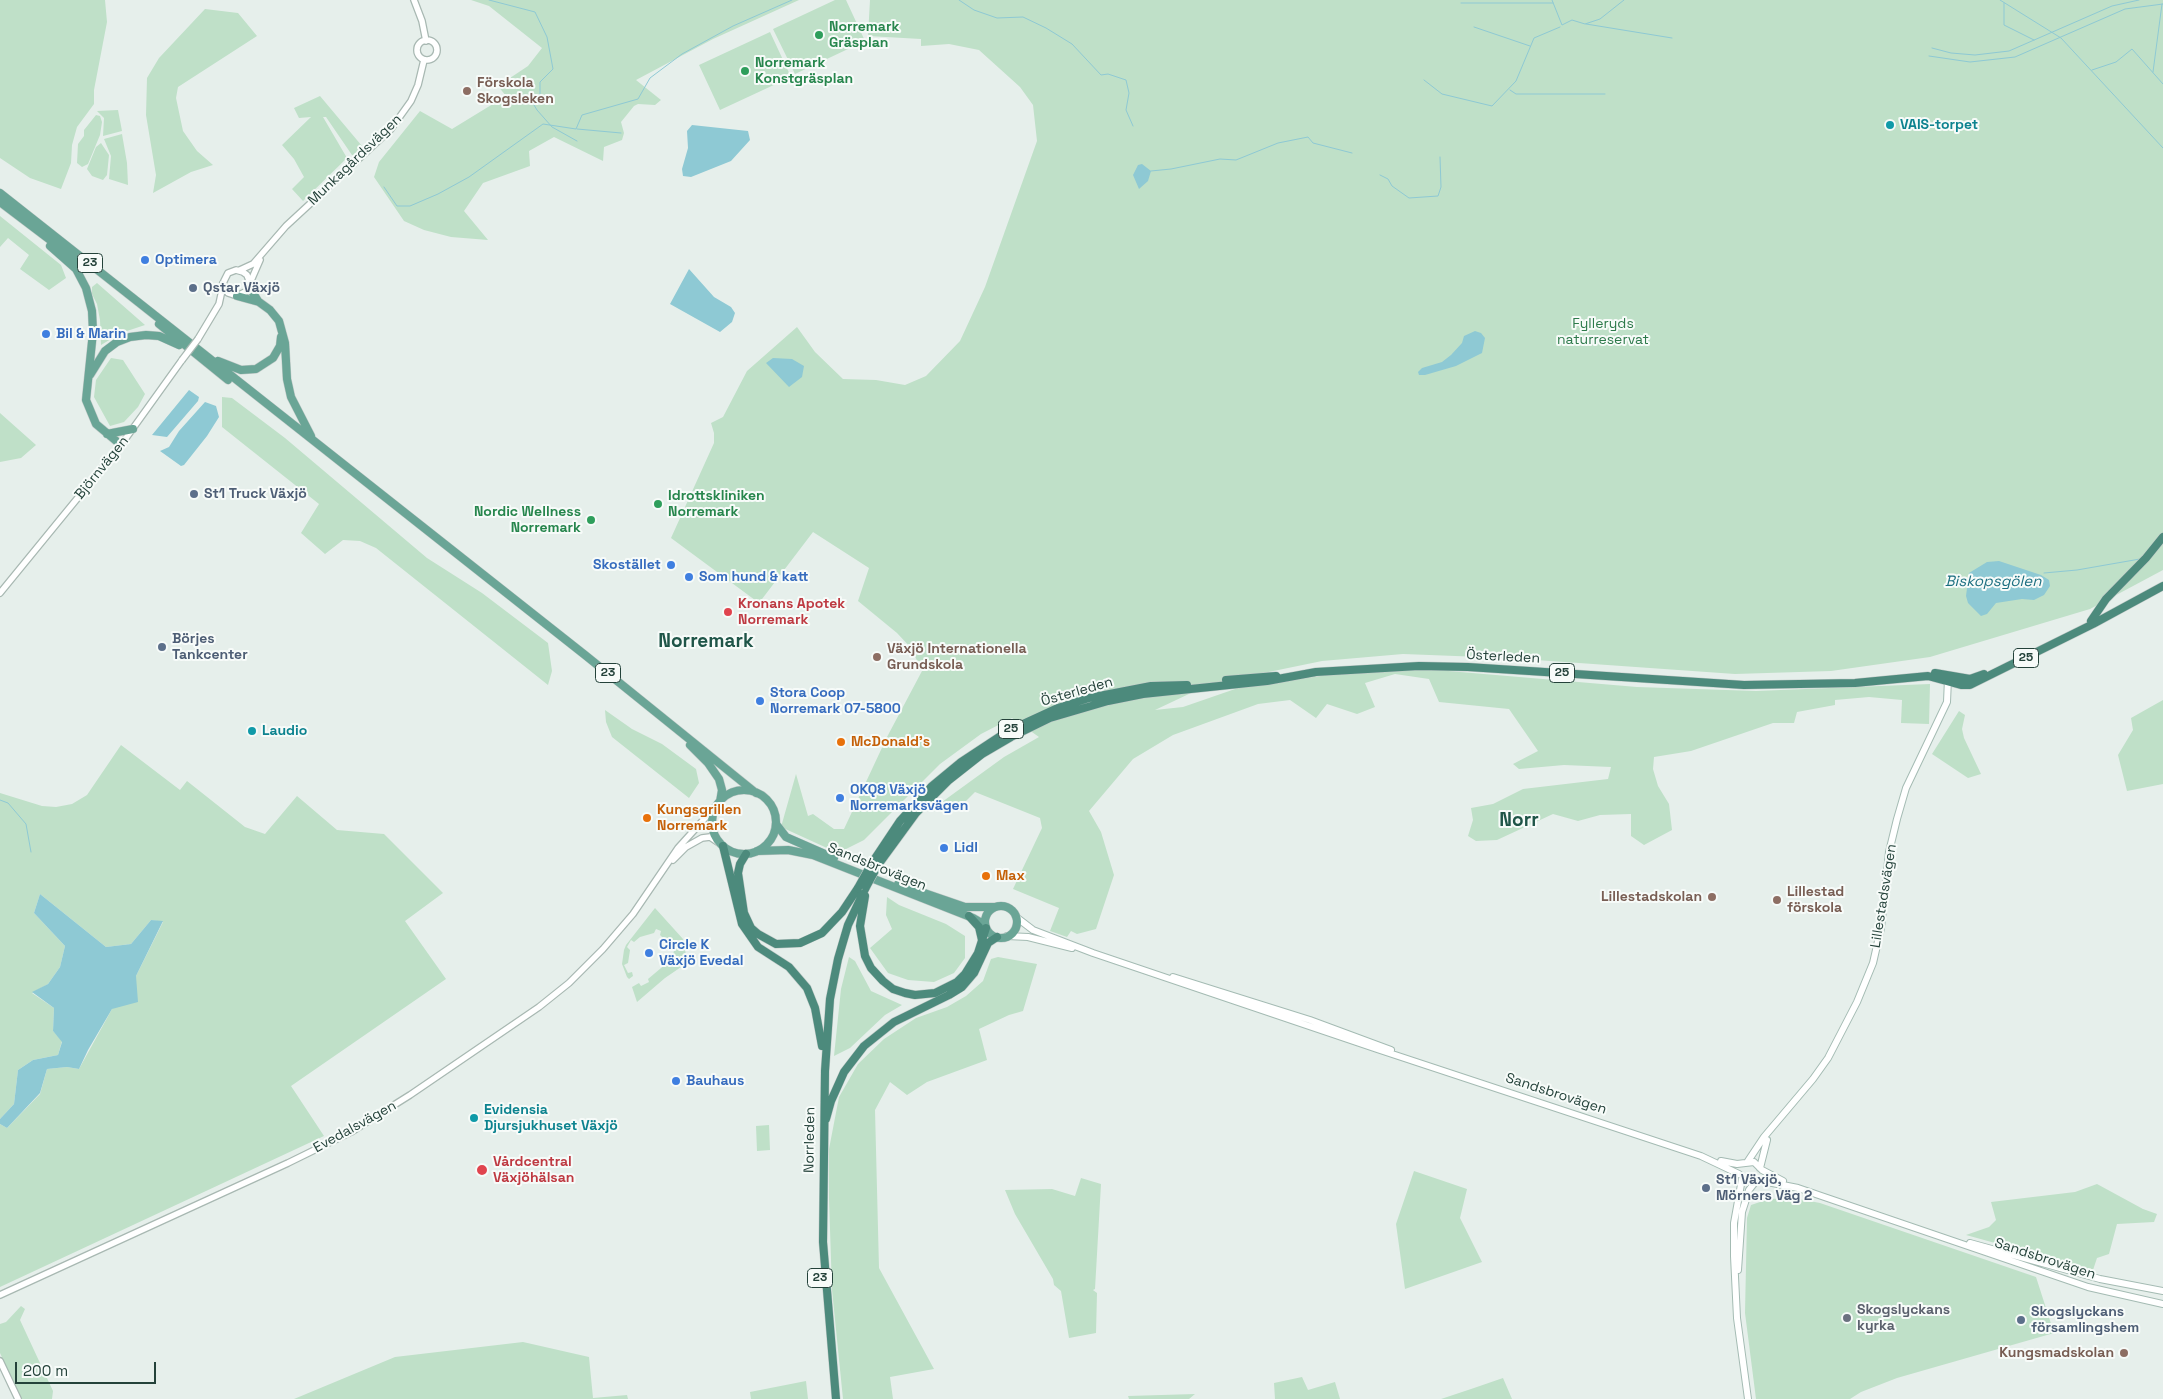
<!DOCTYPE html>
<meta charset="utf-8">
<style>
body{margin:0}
#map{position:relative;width:2163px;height:1399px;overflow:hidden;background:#e6efeb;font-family:"Space Grotesk",sans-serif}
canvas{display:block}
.scale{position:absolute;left:15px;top:1362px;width:141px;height:22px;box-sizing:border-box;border:2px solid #24423a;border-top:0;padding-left:6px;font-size:15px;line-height:18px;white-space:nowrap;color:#24423a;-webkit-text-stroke:4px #f7fbf9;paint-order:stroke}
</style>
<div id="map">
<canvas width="2163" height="1399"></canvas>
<div class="scale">200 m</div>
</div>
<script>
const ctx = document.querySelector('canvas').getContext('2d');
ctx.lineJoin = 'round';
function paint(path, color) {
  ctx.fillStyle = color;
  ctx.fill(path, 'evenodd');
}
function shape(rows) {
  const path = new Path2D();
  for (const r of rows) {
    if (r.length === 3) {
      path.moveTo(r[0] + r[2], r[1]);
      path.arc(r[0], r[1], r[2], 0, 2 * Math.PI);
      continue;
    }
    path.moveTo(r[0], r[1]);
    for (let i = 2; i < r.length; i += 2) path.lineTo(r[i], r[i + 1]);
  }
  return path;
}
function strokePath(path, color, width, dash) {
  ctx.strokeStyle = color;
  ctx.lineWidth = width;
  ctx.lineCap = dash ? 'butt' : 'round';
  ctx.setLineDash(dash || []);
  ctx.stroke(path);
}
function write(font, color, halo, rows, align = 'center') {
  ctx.font = font + ' "Space Grotesk",sans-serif';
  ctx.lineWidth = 4;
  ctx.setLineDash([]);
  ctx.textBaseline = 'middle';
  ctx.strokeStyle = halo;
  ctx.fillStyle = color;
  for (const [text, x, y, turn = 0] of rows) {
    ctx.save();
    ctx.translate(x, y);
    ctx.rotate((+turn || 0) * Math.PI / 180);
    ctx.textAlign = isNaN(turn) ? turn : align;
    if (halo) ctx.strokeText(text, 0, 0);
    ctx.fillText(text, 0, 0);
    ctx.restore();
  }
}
paint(shape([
 [0,0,105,0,107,22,94,90,94,104,77,127,72,145,71,163,61,189,30,178,0,158],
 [471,0,799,0,713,39,636,80,661,100,655,105,638,104,634,106,621,122,624,133,622,140,604,147,603,161,554,137,529,151,530,166,483,183,464,211,488,240,451,237,424,230,404,221,374,177,379,162,420,111,452,129,506,96,498,86,528,66,542,48,489,6],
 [835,0,846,0,865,41,795,74,773,29],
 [870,0,2163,0,2163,570,2090,609,1930,657,1831,671,1735,674,1508,658,1403,654,1322,661,1254,675,1191,693,1155,710,1183,707,1238,688,1341,673,1425,669,1637,687,1756,691,1930,684,1929,724,1901,723,1902,700,1869,697,1835,700,1835,705,1797,712,1794,723,1773,723,1691,751,1654,757,1653,769,1658,786,1669,804,1672,830,1644,845,1631,836,1631,814,1600,815,1578,821,1553,814,1497,840,1476,841,1468,836,1473,820,1471,808,1493,804,1523,789,1608,779,1611,767,1564,765,1519,769,1513,764,1538,751,1509,709,1439,702,1429,679,1395,674,1365,683,1375,707,1357,714,1327,704,1316,718,1290,700,1258,704,1173,735,1133,759,1089,811,1101,832,1114,875,1096,929,1077,934,1071,931,1067,937,1050,931,1059,908,1013,889,1042,828,1040,818,975,792,956,811,942,802,1004,757,1039,737,1012,718,981,734,940,764,864,840,838,853,781,827,796,774,808,816,813,814,834,829,844,829,887,737,922,671,911,648,897,633,858,601,869,568,813,532,759,603,671,538,714,443,714,433,711,423,723,417,747,371,797,327,815,352,843,379,876,380,905,385,926,376,960,341,985,287,1037,141,1033,105,1020,87,979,50,949,44,921,46,921,39,868,36],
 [205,9,238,13,257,36,178,87,176,98,183,131,197,151,213,165,191,172,153,193,156,175,146,115,147,78,159,58],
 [770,32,791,77,720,110,699,65],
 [320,96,362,146,354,158,326,117,323,117,347,158,303,201,292,189,304,177,294,159,282,145,311,117,299,118,294,108],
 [118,110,122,131,103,136,104,118,97,111],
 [96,115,100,116,102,122,100,135,88,164,82,167,77,163,78,144,84,136,84,130],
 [122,134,127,163,128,185,109,179,111,156,104,139],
 [101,143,109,155,107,175,103,180,92,176,87,169,96,147],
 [0,216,61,265,66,278,49,290,20,269,29,255,8,238,0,247],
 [97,283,145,325,121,333,101,345,100,320,97,304,92,294,92,287],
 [111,358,123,360,145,394,138,407,124,422,110,426,94,397,96,380],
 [222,397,232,398,285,438,427,558,482,593,548,643,552,671,548,685,376,548,360,541,343,540,325,554,301,533,319,504,222,427],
 [0,413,36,445,21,458,0,462],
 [2163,700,2163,784,2127,791,2118,755,2133,730,2131,718],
 [605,710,632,729,662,744,696,769,699,783,689,798,612,737,606,722],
 [1959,711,1965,715,1962,729,1964,738,1981,774,1968,778,1932,754],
 [121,745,180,790,187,781,245,827,265,834,297,796,337,830,384,834,443,893,405,921,446,979,291,1086,324,1136,0,1287,0,1124,7,1128,40,1094,47,1069,67,1067,79,1069,112,1009,136,976,163,922,151,920,131,944,106,947,40,894,34,913,65,946,60,967,48,984,32,993,54,1008,53,1031,62,1041,58,1055,33,1060,18,1070,14,1104,0,1119,0,793,42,806,56,807,72,804,87,795],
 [887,897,899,905,946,924,965,936,965,958,954,973,934,982,908,980,888,973,870,948,892,929,886,915],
 [655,908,683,939,686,955,684,965,665,978,637,1002,632,987,639,983,641,986,649,982,648,979,667,963,670,956,673,956,674,950,670,950,673,947,672,942,668,943,660,935,661,931,656,929,654,933,640,937,634,942,631,940,627,947,630,950,628,963,624,965,628,973,632,972,633,976,629,979,627,977,622,964,624,950,626,945],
 [849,957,855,961,871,991,902,1005,885,1015,850,1048,834,1056,841,989],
 [998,957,1037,964,1023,1011,1009,1015,979,1029,987,1060,927,1082,907,1095,890,1082,875,1110,879,1268,934,1369,890,1377,893,1399,843,1399,832,1290,829,1199,829,1149,839,1097,858,1064,884,1039,916,1018,947,1007,966,996,983,981,991,959],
 [769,1125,770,1150,757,1151,756,1126],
 [1414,1171,1467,1189,1460,1218,1482,1262,1405,1289,1396,1224],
 [1081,1178,1101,1184,1095,1289,1093,1290,1097,1293,1096,1333,1069,1338,1061,1291,1054,1285,1053,1279,1015,1214,1005,1190,1052,1189,1075,1196],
 [2097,1184,2143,1209,2157,1214,2154,1222,2117,1224,2109,1254,2097,1258,2093,1270,1966,1235,1989,1227,1996,1220,1991,1202,2075,1192],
 [1794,1198,1820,1203,2036,1277,2054,1333,1897,1378,1861,1392,1850,1399,1756,1399,1745,1313,1747,1218,1751,1205,1769,1199],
 [21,1306,25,1309,20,1320,53,1391,52,1399,21,1399,0,1353,0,1324,6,1322],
 [523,1342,589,1357,593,1398,627,1395,628,1399,294,1399,395,1357],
 [1302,1377,1308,1390,1335,1382,1340,1399,1275,1399,1274,1383],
 [1503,1378,1512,1399,1441,1399,1474,1388],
 [806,1381,808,1399,751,1399,750,1392],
 [1195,1394,1189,1399,1129,1399,1128,1396]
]), '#bfe0c8');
paint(shape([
 [692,125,748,131,750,140,731,161,691,177,683,176,682,169,688,148,687,131],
 [1142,164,1151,171,1148,181,1139,189,1133,175,1138,165],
 [689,269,714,297,731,307,735,313,732,322,720,332,670,304],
 [1475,331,1481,333,1485,338,1482,353,1456,366,1425,375,1419,375,1418,372,1422,368,1442,362,1451,355,1462,343,1464,336],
 [773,358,792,359,804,366,802,377,789,387,766,363],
 [189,390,199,397,198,401,167,437,152,435],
 [205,402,216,406,219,417,207,436,184,465,181,466,160,451,169,447,179,431],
 [1999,561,2041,575,2049,580,2050,586,2044,595,2034,600,2022,599,1996,603,1987,614,1981,616,1968,603,1966,596,1969,573,1987,562],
 [40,894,106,947,131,944,151,920,163,921,136,976,138,1002,112,1009,88,1050,79,1069,67,1067,47,1069,40,1093,7,1128,0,1124,0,1119,14,1104,18,1070,33,1060,58,1055,62,1042,53,1031,54,1008,32,992,48,984,60,967,65,946,34,913]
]), '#8ec9d4');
strokePath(shape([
 [489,0,535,12,547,37,553,69,540,82,540,95,531,100,537,110,552,127,577,141],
 [959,0,974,10,997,18,1023,17,1046,28,1072,44,1101,75,1108,74,1126,80,1129,93,1126,110,1133,126],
 [1552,0,1562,25,1572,20,1585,24,1600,19,1624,0],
 [2000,0,2061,38,2163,148],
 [1461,3,1553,3],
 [2004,3,2004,25,2034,40],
 [1586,24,1672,38],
 [1474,27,1530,46],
 [1932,48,1951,53,1975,55,2009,51,2112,6,2139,0],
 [1929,56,1970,62,2015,57,2125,9,2163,4],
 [2092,70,2116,62,2132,49,2163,84],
 [2153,72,2162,4],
 [1424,80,1442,94,1492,106,1516,81,1534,38,1560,27],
 [1510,90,1516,94,1605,94],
 [577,129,621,133],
 [1151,171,1171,169,1220,159,1236,160,1278,143,1308,137,1313,143,1352,153],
 [1380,175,1388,179,1392,186,1409,198,1438,196,1441,187,1440,157],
 [384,187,397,206,410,206,438,194,469,177,543,124,576,129,582,115,638,99,650,78,682,54,733,26,792,0],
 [2044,573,2077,570,2140,559],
 [0,800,8,803,26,824,31,852]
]), '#8ec9d4', 1);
const tertiary = shape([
 [414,0,422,21,426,41],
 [427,50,10],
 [240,270,253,264,286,226,391,129,411,101,418,85,424,60],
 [250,283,260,260],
 [198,339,219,304,224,281,228,273,236,270,243,272,247,275,250,283,247,291,237,296,228,293,223,283],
 [0,593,121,445,182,360],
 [673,860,686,847,702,838,710,837,719,843],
 [0,1295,288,1163,351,1132,410,1095,539,1007,569,983,603,949,633,914,678,848,716,806],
 [0,1361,18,1399]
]);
const secondary = shape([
 [1016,917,1033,930,1093,953,1377,1049,1701,1156,1739,1174],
 [1007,936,1028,937,1072,948],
 [1173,977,1310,1020,1391,1050],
 [1721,1161,1737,1164,1754,1162,1762,1170,1783,1181],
 [1748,1161,1764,1137,1813,1079,1828,1058,1857,1002,1873,963,1881,928,1889,852,1897,819,1906,788,1947,702,1948,679],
 [1760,1168,1767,1140],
 [1742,1179,1734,1223,1734,1256,1737,1318,1748,1399],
 [1757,1180,1798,1188,2088,1287,2163,1304],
 [1970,1243,2100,1279,2163,1291],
 [1738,1270,1742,1212,1749,1190,1756,1181]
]);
const primary = shape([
 [0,193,585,655,756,793],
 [0,202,87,268],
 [50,246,76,269,86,288,92,311,93,332,86,400,96,424,121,445],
 [249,286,258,301],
 [237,296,259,302,270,310,279,321,285,343,287,379,291,397,311,436],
 [159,324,228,380],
 [218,361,241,370,256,369,273,358,280,346,281,337],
 [90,375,105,351,117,342,130,337,146,335,159,336,179,345],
 [107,434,133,429],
 [690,745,708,763,719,779,722,790,720,802],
 [744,822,32],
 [776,824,786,837,834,858],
 [757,851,788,850,813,855,973,918,985,925],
 [898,884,965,907,995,907],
 [1001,922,16]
]);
const trunk = shape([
 [2091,621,2106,599,2146,558,2163,537],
 [1935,673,1970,679,1984,674],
 [1226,680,1276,676],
 [723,846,742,924,758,947,789,967,807,988,815,1008,822,1046],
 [746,854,740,864,738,873,744,913,751,928,758,934,776,944,800,943,822,933,842,912,858,888],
 [872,863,900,821,932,786,961,762,1008,731,1058,708,1089,698,1151,686,1187,685],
 [878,865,916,813,949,780,982,754,1011,737,1050,718,1108,701,1143,694,1267,681,1316,672,1419,666,1468,667,1744,685,1855,683,1928,676,1961,685,1970,685,2093,624,2163,586],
 [865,896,860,926,865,956,871,968,883,981,893,989,905,993,915,995,935,993,957,982,965,974,978,953,986,928],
 [969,916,979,927,982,940],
 [826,1119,831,1101,844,1072,864,1046,894,1022,949,995,962,987,974,973,988,943,997,937],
 [836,1399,823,1242,825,1071,830,999,838,959,848,925,866,887]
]);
strokePath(tertiary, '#a8b8b2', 8);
strokePath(secondary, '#a4bbb3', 8);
strokePath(primary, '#c2cac8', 9);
strokePath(trunk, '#c2cac8', 9);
strokePath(tertiary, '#fff', 5.5);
strokePath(secondary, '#fff', 6);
strokePath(primary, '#6aa596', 8);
strokePath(trunk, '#4c8a7c', 8);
const tertiaryBridge = shape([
 [182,360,198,339]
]);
const trunkBridge = shape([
 [866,887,878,865],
 [858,888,872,863]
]);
strokePath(tertiaryBridge, '#a8b8b2', 8, []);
strokePath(trunkBridge, '#c2cac8', 9, []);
strokePath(tertiaryBridge, '#fff', 5.5);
strokePath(trunkBridge, '#4c8a7c', 8);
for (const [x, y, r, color] of [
 [819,35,5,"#2e9e5b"],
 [745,71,5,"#2e9e5b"],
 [467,91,5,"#8d6e63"],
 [1890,125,5,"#0f9aa8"],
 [145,260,5,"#3f7fe0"],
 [193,288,5,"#5c6f8a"],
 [46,334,5,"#3f7fe0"],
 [194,494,5,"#5c6f8a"],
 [658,504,5,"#2e9e5b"],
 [591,520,5,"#2e9e5b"],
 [671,565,5,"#3f7fe0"],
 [689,577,5,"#3f7fe0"],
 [728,612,5,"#e0444e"],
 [162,647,5,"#5c6f8a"],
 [877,657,5,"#8d6e63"],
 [760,701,5,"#3f7fe0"],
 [252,731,5,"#0f9aa8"],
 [841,742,5,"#e8710a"],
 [840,798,5,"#3f7fe0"],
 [647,818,5,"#e8710a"],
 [944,848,5,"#3f7fe0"],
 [986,876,5,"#e8710a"],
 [1712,897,5,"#8d6e63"],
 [1777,900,5,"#8d6e63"],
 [649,953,5,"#3f7fe0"],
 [676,1081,5,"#3f7fe0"],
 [474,1118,5,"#0f9aa8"],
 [482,1170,6,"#e0444e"],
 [1706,1188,5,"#5c6f8a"],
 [1847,1318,5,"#6b7280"],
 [2021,1320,5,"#5c6f8a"],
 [2124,1353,5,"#8d6e63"]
]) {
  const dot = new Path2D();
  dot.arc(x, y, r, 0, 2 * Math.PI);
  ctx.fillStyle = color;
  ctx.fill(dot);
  strokePath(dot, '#f7fbf9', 2);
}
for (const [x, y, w] of [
 [90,263,25],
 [2026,658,25],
 [608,673,25],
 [1562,673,25],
 [1011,729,25],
 [820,1278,25]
]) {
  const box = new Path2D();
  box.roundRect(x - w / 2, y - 9.5, w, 19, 4);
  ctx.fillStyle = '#f7fbf9';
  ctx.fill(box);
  strokePath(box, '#24423a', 1);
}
write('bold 12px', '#24423a', null, [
 ["23",90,263],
 ["25",2026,658],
 ["23",608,673],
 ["25",1562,673],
 ["25",1011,729],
 ["23",820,1278]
]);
write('bold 14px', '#27864d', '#f7fbf9', [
 ["Norremark",829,27],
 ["Gräsplan",829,43],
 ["Norremark",755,63],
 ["Konstgräsplan",755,79],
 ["Idrottskliniken",668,496],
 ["Norremark",668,512],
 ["Nordic Wellness",581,512,"right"],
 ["Norremark",581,528,"right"]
], 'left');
write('bold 14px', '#785e54', '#f7fbf9', [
 ["Förskola",477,83],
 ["Skogsleken",477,99],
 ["Växjö Internationella",887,649],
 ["Grundskola",887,665],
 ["Lillestad",1787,892],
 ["förskola",1787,908],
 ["Lillestadskolan",1702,897,"right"],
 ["Kungsmadskolan",2114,1353,"right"]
], 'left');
write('bold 14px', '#0d838f', '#f7fbf9', [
 ["VAIS-torpet",1900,125],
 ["Laudio",262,731],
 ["Evidensia",484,1110],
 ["Djursjukhuset Växjö",484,1126]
], 'left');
write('14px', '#24423a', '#f7fbf9', [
 ["Munkagårdsvägen",355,160,-44],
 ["Björnvägen",102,468,-51],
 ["Österleden",1503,657,3],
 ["Österleden",1077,692,-16],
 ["Sandsbrovägen",877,867,22],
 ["Lillestadsvägen",1884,896,-81],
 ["Sandsbrovägen",1556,1094,18],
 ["Evedalsvägen",355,1127,-29],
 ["Norrleden",810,1140,-89],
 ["Sandsbrovägen",2045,1259,18]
]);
write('bold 14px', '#366cbe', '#f7fbf9', [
 ["Optimera",155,260],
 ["Bil & Marin",56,334],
 ["Skostället",661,565,"right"],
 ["Som hund & katt",699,577],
 ["Stora Coop",770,693],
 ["Norremark 07-5800",770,709],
 ["OKQ8 Växjö",850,790],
 ["Norremarksvägen",850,806],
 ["Lidl",954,848],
 ["Circle K",659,945],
 ["Växjö Evedal",659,961],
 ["Bauhaus",686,1081]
], 'left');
write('bold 14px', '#4e5e75', '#f7fbf9', [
 ["Qstar Växjö",203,288],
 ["St1 Truck Växjö",204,494],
 ["Börjes",172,639],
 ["Tankcenter",172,655],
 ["St1 Växjö,",1716,1180],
 ["Mörners Väg 2",1716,1196],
 ["Skogslyckans",2031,1312],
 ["församlingshem",2031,1328]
], 'left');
write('14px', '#2d7a4b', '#f7fbf9', [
 ["Fylleryds",1603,324],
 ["naturreservat",1603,340]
]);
write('bold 14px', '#be3a42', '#f7fbf9', [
 ["Kronans Apotek",738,604],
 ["Norremark",738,620],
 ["Vårdcentral",493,1162],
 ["Växjöhälsan",493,1178]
], 'left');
write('bold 14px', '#c56008', '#f7fbf9', [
 ["McDonald's",851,742],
 ["Kungsgrillen",657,810],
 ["Norremark",657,826],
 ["Max",996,876]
], 'left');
write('bold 14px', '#5b616d', '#f7fbf9', [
 ["Skogslyckans",1857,1310],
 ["kyrka",1857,1326]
], 'left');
write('italic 15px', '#1c6f80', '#f7fbf9', [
 ["Biskopsgölen",1993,582]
]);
write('bold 19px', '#1f5548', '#f7fbf9', [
 ["Norremark",706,642],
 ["Norr",1519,821]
]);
</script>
